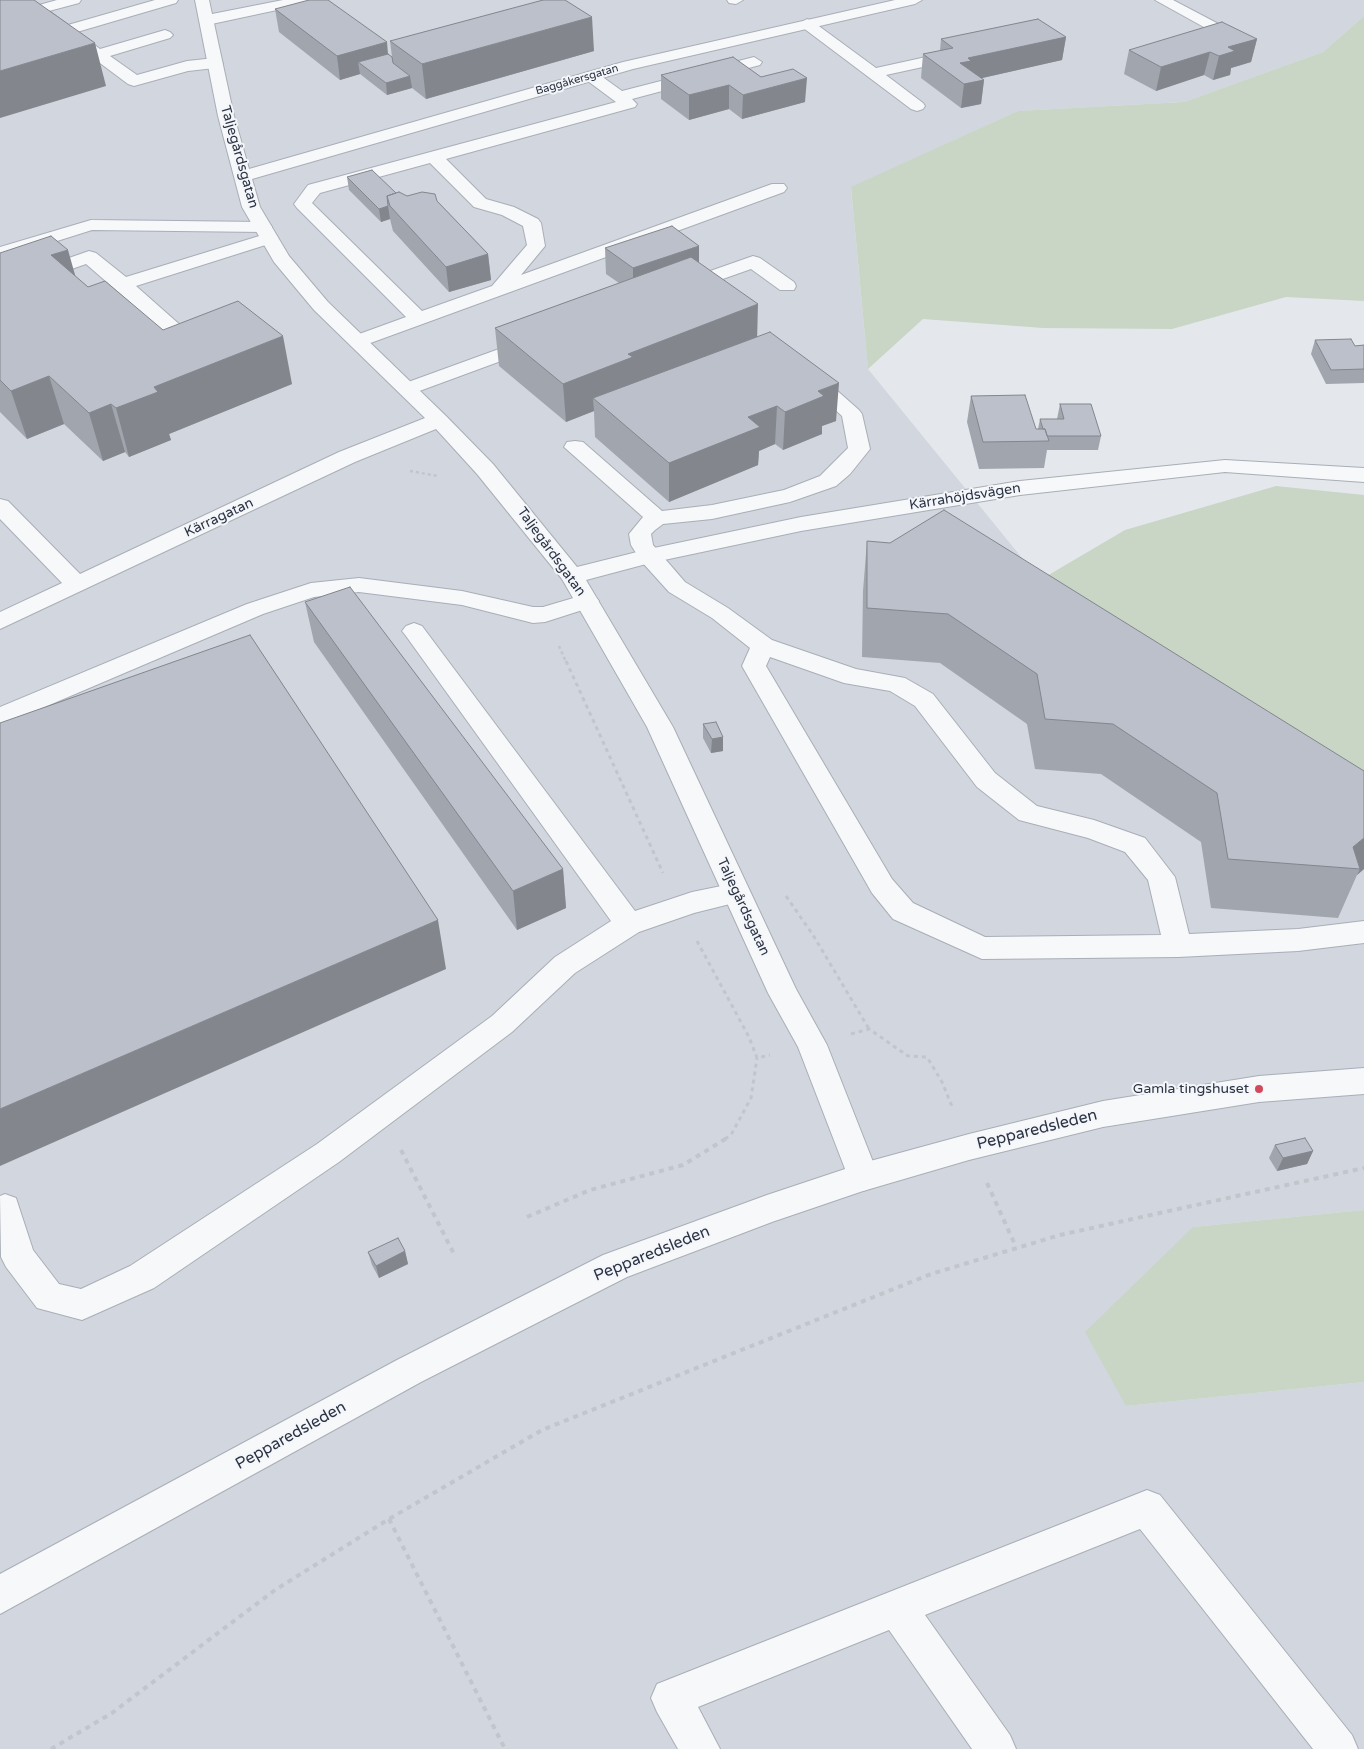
<!DOCTYPE html>
<meta charset="utf-8">
<style>
body{margin:0}
canvas{display:block;background:#e4e7ec}
</style>
<canvas width="1364" height="1749"></canvas>
<script>
const ctx = document.querySelector('canvas').getContext('2d');
ctx.lineJoin = 'round';
function paint(path, color) {
  ctx.fillStyle = color;
  ctx.fill(path, 'evenodd');
}
function shape(rows) {
  const path = new Path2D();
  for (const r of rows) {
    path.moveTo(r[0], r[1]);
    for (let i = 2; i < r.length; i += 2) path.lineTo(r[i], r[i + 1]);
  }
  return path;
}
function strokePath(path, color, width, dash) {
  ctx.strokeStyle = color;
  ctx.lineWidth = width;
  ctx.lineCap = dash ? 'butt' : 'round';
  ctx.setLineDash(dash || []);
  ctx.stroke(path);
}
function write(font, color, halo, rows, align = 'center') {
  ctx.font = font + ' "Varela Round",sans-serif';
  ctx.lineWidth = 4;
  ctx.setLineDash([]);
  ctx.textBaseline = 'middle';
  ctx.strokeStyle = halo;
  ctx.fillStyle = color;
  for (const [text, x, y, turn = 0] of rows) {
    ctx.save();
    ctx.translate(x, y);
    ctx.rotate((+turn || 0) * Math.PI / 180);
    ctx.textAlign = isNaN(turn) ? turn : align;
    if (halo) ctx.strokeText(text, 0, 0);
    ctx.fillText(text, 0, 0);
    ctx.restore();
  }
}
paint(shape([
 [0,0,1364,0,1364,16,1323,52,1184,102,1018,111,851,188,868,369,1040,580,1364,779,1364,1210,1193,1227,1126,1406,1364,1382,1364,1749,0,1749]
]), '#d2d6de');
paint(shape([
 [1364,16,1364,301,1286,297,1172,329,1043,328,923,319,868,369,851,187,1018,111,1184,102,1323,52],
 [1276,486,1364,495,1364,779,1040,580,1125,530],
 [1364,1210,1364,1382,1126,1406,1085,1332,1193,1227]
]), '#c9d6c5');
const service = shape([
 [57,0,81,0,79,3,49,11,68,25,155,0,178,0,176,3,77,32,100,49,165,30,170,32,173,35,170,38,110,56,137,75,187,61,215,58,223,63,215,68,188,71,134,86,128,84,29,10,32,7,57,0],
 [283,0,312,0,305,4,207,25,199,20,207,15,283,0],
 [727,0,743,0,736,4,729,3,727,0],
 [1155,0,1173,0,1230,30,1233,33,1230,36,1220,36,1155,0],
 [807,19,812,21,876,68,958,50,966,55,964,58,886,75,923,103,925,106,923,109,917,111,911,109,802,27,799,24,807,19],
 [754,57,762,62,760,65,632,99,637,104,635,107,446,159,486,199,514,207,538,219,541,223,545,246,521,275,772,184,784,184,787,188,784,192,365,345,351,345,348,341,351,337,406,317,297,208,294,204,308,185,616,102,585,79,583,76,585,73,597,73,622,91,754,57],
 [430,163,474,207,502,215,523,226,527,245,492,286,422,311,312,203,320,193,430,163],
 [91,220,263,222,269,223,272,227,269,231,263,232,92,230,0,259,0,247,91,220],
 [269,233,275,234,278,238,275,242,136,286,205,347,208,351,205,355,198,357,191,355,86,264,0,294,0,282,89,251,96,253,126,277,269,233],
 [753,256,760,258,794,282,796,286,794,290,780,290,751,269,683,293,676,291,673,287,676,283,753,256],
 [532,337,539,339,542,343,539,347,414,393,407,395,400,393,397,389,400,385,532,337],
 [809,370,816,372,859,410,862,414,870,449,850,474,836,486,790,502,712,519,663,524,655,530,651,534,653,545,685,582,728,608,772,640,856,669,905,678,933,694,995,773,1037,806,1094,820,1145,838,1175,877,1189,934,1298,929,1364,921,1364,943,1298,951,1178,957,982,959,893,919,872,893,742,666,750,648,712,618,669,592,641,561,631,545,629,534,643,517,564,447,567,442,575,441,583,442,662,511,712,505,784,490,820,476,848,448,842,416,799,376,802,372,809,370],
 [770,657,844,683,890,691,915,706,977,787,1019,820,1088,838,1125,852,1148,880,1161,935,985,937,913,903,892,879,766,666,770,657],
 [359,578,462,591,533,607,543,607,587,594,595,596,599,601,595,606,545,622,533,623,462,605,359,592,314,597,263,614,0,726,0,707,247,604,311,583,359,578],
 [414,623,422,626,635,911,692,892,736,883,746,886,750,893,746,900,694,913,639,932,575,973,512,1032,339,1162,154,1288,82,1320,37,1308,6,1267,1,1257,0,1196,5,1194,16,1198,33,1250,59,1284,81,1289,130,1266,317,1144,492,1016,555,957,611,921,406,636,402,631,406,626,414,623],
 [1147,1490,1160,1495,1352,1735,1358,1749,1313,1749,1140,1529,925,1615,1010,1735,1016,1749,972,1749,889,1630,698,1707,720,1749,678,1749,657,1712,651,1698,657,1684,1147,1490]
]);
const minor = shape([
 [195,0,209,0,234,116,249,169,623,62,895,0,922,0,915,4,633,69,252,179,260,207,289,256,328,302,446,416,493,464,577,567,649,549,801,517,1020,481,1225,460,1364,468,1364,482,1225,472,1020,495,801,531,650,563,586,580,673,727,796,989,827,1045,879,1177,874,1187,863,1191,852,1187,798,1047,768,993,647,727,562,579,477,474,436,429,355,462,0,629,0,612,62,583,0,519,0,499,8,501,80,574,339,452,425,418,314,310,274,262,242,207,218,116,195,0]
]);
const tertiary = shape([
 [1364,1068,1364,1094,1259,1102,1103,1127,969,1160,863,1191,772,1222,627,1277,421,1382,0,1614,0,1574,397,1360,603,1255,767,1195,863,1163,969,1134,1103,1101,1259,1076,1364,1068]
]);
strokePath(service, '#a9aeb7', 2);
strokePath(minor, '#a9aeb7', 2);
strokePath(tertiary, '#a9aeb7', 2);
strokePath(shape([
 [410,471,438,476],
 [559,646,566,662]
]), '#c2c5cb', 2.5, [3, 3]);
strokePath(shape([
 [566,661,663,873],
 [786,896,813,935,869,1029],
 [697,941,749,1037,757,1058,770,1055],
 [851,1034,869,1029,908,1056,927,1057,942,1082,953,1109],
 [725,1139,731,1135,751,1098,757,1058]
]), '#c2c5cb', 3, [4, 4]);
strokePath(shape([
 [401,1150,454,1254],
 [987,1183,1016,1247],
 [527,1217,590,1190,683,1165,727,1138],
 [389,1519,505,1749],
 [51,1749,112,1713,275,1590,389,1519,542,1430,931,1274,1060,1235,1364,1168]
]), '#c2c5cb', 4, [5, 5]);
paint(service, '#f7f8fa');
paint(minor, '#f7f8fa');
paint(tertiary, '#f7f8fa');
paint(shape([
 [275,9,388,54,392,57,390,41,594,51,426,99,412,88,387,95,360,74,340,80,279,32],
 [1066,37,1062,60,982,78,984,80,981,104,961,108,921,78,923,54,940,51,941,39],
 [1257,39,1251,62,1231,68,1230,75,1213,80,1204,75,1156,91,1124,74,1129,50],
 [661,75,761,77,805,102,742,119,729,109,689,120,661,99],
 [347,177,407,196,437,201,488,254,491,280,449,292,393,231,390,219,381,222,349,190],
 [605,248,699,263,757,337,836,421,822,426,822,434,783,450,775,444,759,451,758,465,669,502,595,437,594,411,566,422,499,366,495,328,619,283,606,274],
 [0,253,75,276,88,287,163,330,292,384,169,434,171,440,129,457,125,452,103,461,64,424,27,439,0,412],
 [1315,340,1355,346,1364,345,1364,383,1326,384,1311,354],
 [971,396,1036,429,1038,429,1040,419,1057,419,1060,404,1101,436,1098,450,1047,450,1044,468,979,469,967,422],
 [867,541,1364,771,1364,869,1357,875,1338,918,1211,908,1201,842,1101,774,1035,769,1027,724,940,663,862,657,863,591],
 [305,602,563,869,566,908,517,930,314,642],
 [703,724,723,737,723,751,711,753,703,738],
 [1275,1145,1313,1151,1307,1164,1277,1171,1269,1158],
 [405,1251,408,1264,379,1278,372,1265,368,1252]
]), '#a1a5ae');
paint(shape([
 [592,17,594,51,426,99,422,64],
 [1066,37,1062,60,969,81,984,80,981,104,961,108,964,84,960,63,968,58],
 [1257,39,1251,62,1231,68,1230,75,1213,80,1219,56,1228,47],
 [387,42,389,66,358,62,360,74,340,80,337,56],
 [95,43,106,86,0,118,0,71],
 [1210,52,1204,75,1156,91,1161,67],
 [410,76,412,88,387,95,386,83],
 [807,78,805,102,742,119,743,95],
 [729,85,729,109,689,120,689,95],
 [388,206,390,219,381,222,379,209],
 [699,246,699,271,633,294,633,268],
 [68,250,81,296,51,255],
 [488,254,491,280,449,292,446,267],
 [758,304,757,342,593,398,594,411,566,422,563,384,628,354],
 [283,336,292,384,169,434,171,440,129,457,116,408,154,387],
 [49,376,64,424,27,439,11,391],
 [839,383,836,421,822,426,822,434,783,450,785,412,818,391],
 [111,404,125,452,103,461,89,413],
 [777,406,775,444,759,451,758,465,669,502,669,463,748,417],
 [723,737,723,751,711,753,712,739],
 [1364,838,1364,869,1357,875,1360,869,1353,847],
 [563,869,566,908,517,930,513,891],
 [438,920,446,969,0,1166,0,1109],
 [1313,1151,1307,1164,1277,1171,1283,1158],
 [405,1251,408,1264,379,1278,376,1266]
]), '#83868d');
const building = shape([
 [0,0,34,0,95,43,0,71,0,0],
 [309,0,328,0,387,42,337,56,275,9,309,0],
 [543,0,565,0,592,17,422,64,390,41,543,0],
 [1038,19,1066,37,968,58,971,61,960,63,984,80,964,84,923,54,953,48,941,39,1038,19],
 [1222,22,1257,39,1228,47,1235,51,1219,56,1210,52,1161,67,1129,50,1222,22],
 [388,54,392,57,393,63,410,76,386,83,358,62,388,54],
 [733,57,761,77,793,69,807,78,743,95,729,85,689,95,661,75,733,57],
 [372,170,396,193,387,196,388,206,379,209,347,177,372,170],
 [399,192,407,196,422,192,435,194,437,201,488,254,446,267,390,206,387,196,399,192],
 [672,226,699,246,633,268,605,248,672,226],
 [51,236,68,250,51,255,88,287,105,281,163,330,238,301,283,336,154,387,158,392,116,408,111,404,89,413,49,376,11,391,0,380,0,253,51,236],
 [691,257,758,304,628,354,633,357,563,384,495,328,691,257],
 [770,332,839,383,818,391,824,396,785,412,777,406,748,417,760,427,669,463,593,398,770,332],
 [1351,339,1355,346,1364,345,1364,369,1331,370,1315,340,1351,339],
 [1025,395,1036,429,1045,429,1049,441,983,442,971,396,1025,395],
 [1060,404,1091,404,1101,436,1047,436,1045,429,1043,429,1040,419,1064,419,1060,404],
 [944,510,1364,771,1364,838,1353,847,1360,869,1228,859,1217,793,1113,724,1045,719,1037,674,948,614,867,608,867,541,890,543,944,510],
 [350,587,563,869,513,891,305,602,350,587],
 [250,635,438,920,0,1109,0,723,250,635],
 [716,722,723,737,712,739,703,724,716,722],
 [1305,1138,1313,1151,1283,1158,1275,1145,1305,1138],
 [398,1238,405,1251,376,1266,368,1252,398,1238]
]);
paint(building, '#bbc0ca');
strokePath(building, '#83868d', 1);
for (const [x, y, r, color] of [
 [1259,1089,5,"#d1495b"]
]) {
  const dot = new Path2D();
  dot.arc(x, y, r, 0, 2 * Math.PI);
  ctx.fillStyle = color;
  ctx.fill(dot);
  strokePath(dot, '#f4f6f9', 2);
}
write('11px', '#2b3445', '#f4f6f9', [
 ["Baggåkersgatan",577,80,-16]
]);
write('14px', '#2b3445', '#f4f6f9', [
 ["Taljegårdsgatan",239,157,74],
 ["Kärrahöjdsvägen",965,497,-9],
 ["Kärragatan",219,518,-25],
 ["Taljegårdsgatan",551,552,54],
 ["Taljegårdsgatan",743,907,65]
]);
write('14px', '#2b3445', '#f4f6f9', [
 ["Gamla tingshuset",1249,1089]
], 'right');
write('16px', '#2b3445', '#f4f6f9', [
 ["Pepparedsleden",1037,1130,-14],
 ["Pepparedsleden",652,1254,-22],
 ["Pepparedsleden",291,1436,-29]
]);
</script>
